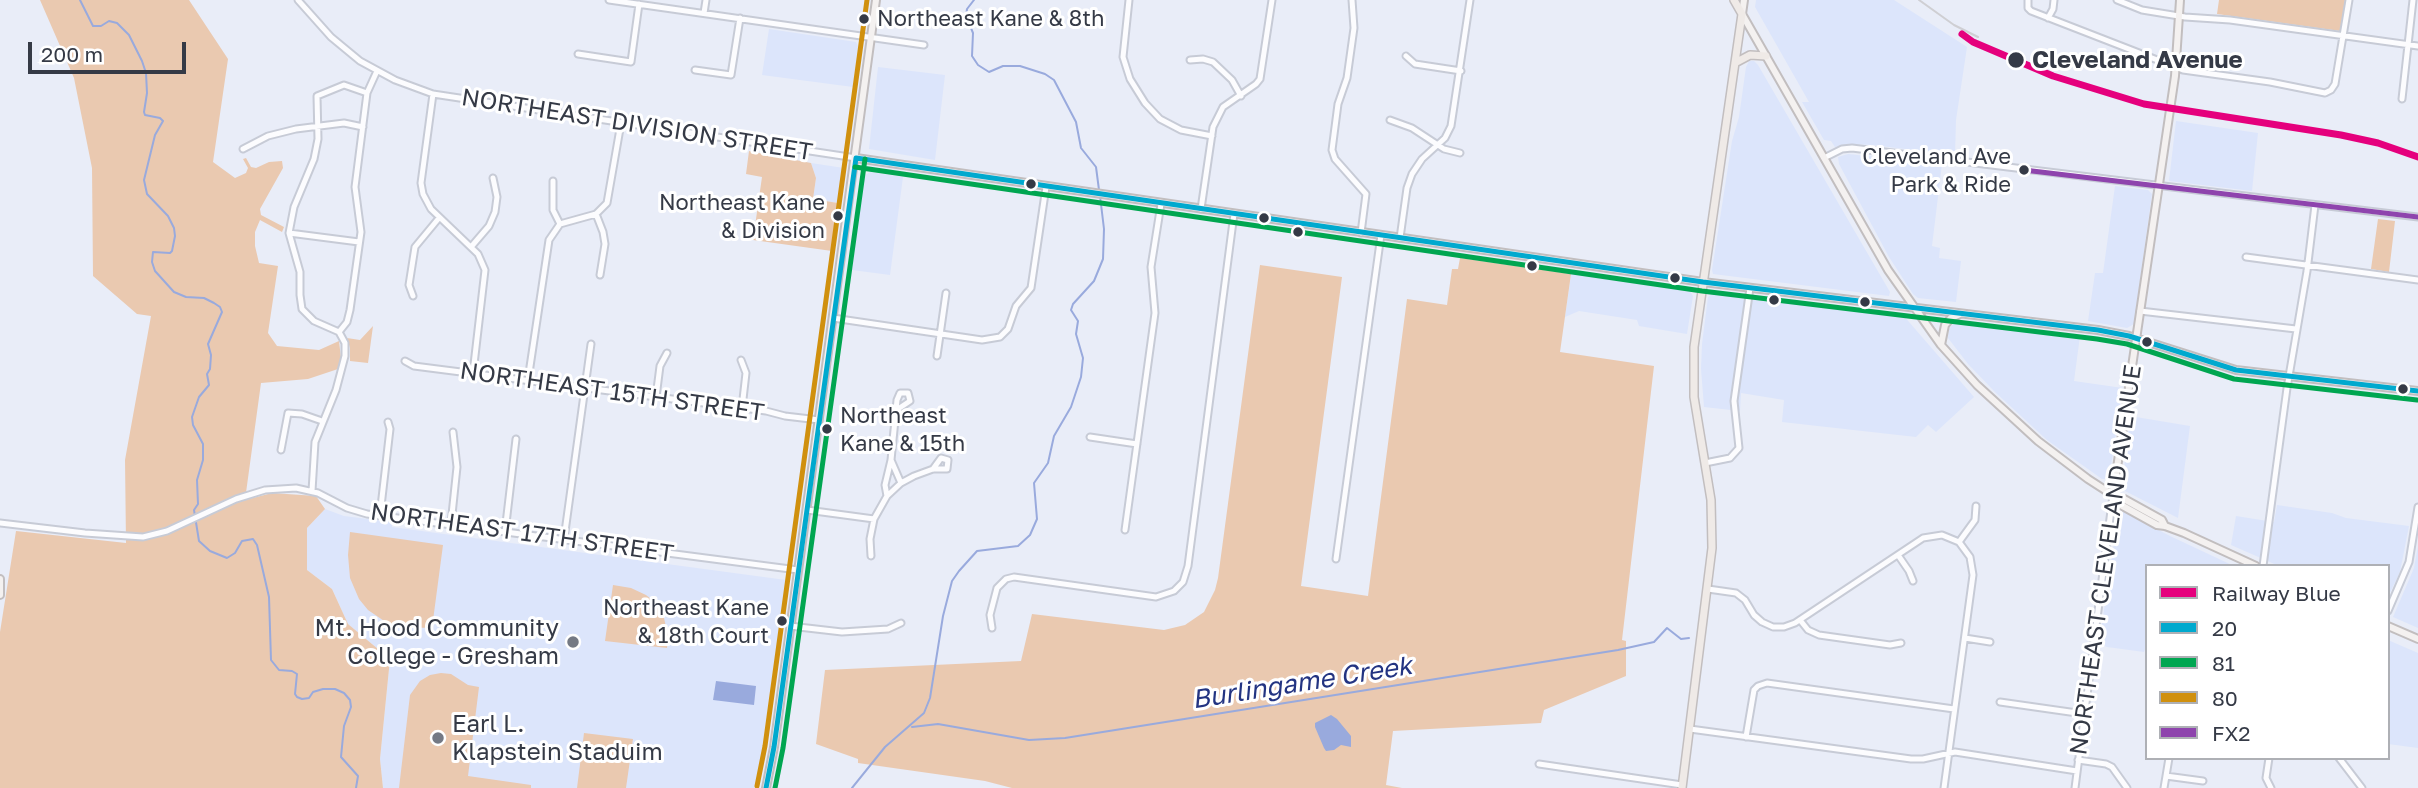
<!DOCTYPE html>
<style>
body{margin:0}
#map{position:relative;width:2418px;height:788px;overflow:hidden;background:#e9edf8;font-family:"Golos Text",sans-serif}
canvas{display:block}
.legend{position:absolute;left:2145px;top:564px;width:245px;height:196px;box-sizing:border-box;background:#fff;border:2px solid #aeb0b5;margin:0;padding:9px 12px;list-style:none;font-size:21px;color:#353a46}
.legend li{display:flex;align-items:center;gap:14px;height:35px}
.legend b{width:35px;border:2px solid #aeb0b5}
.scale{position:absolute;left:28px;top:42px;width:158px;height:32px;box-sizing:border-box;border:4px solid #353a46;border-top:0;padding-left:9px;font-size:21px;line-height:24px;white-space:nowrap;color:#353a46;-webkit-text-stroke:5px #fff;paint-order:stroke}
</style>
<div id="map">
<canvas width="2418" height="788"></canvas>
<ul class="legend">
<li><b style="height:9px;background:#e5007d"></b>Railway Blue</li>
<li><b style="height:9px;background:#00a9ce"></b>20</li>
<li><b style="height:9px;background:#00a651"></b>81</li>
<li><b style="height:9px;background:#d0900e"></b>80</li>
<li><b style="height:9px;background:#8e44ad"></b>FX2</li>
</ul>
<div class="scale">200 m</div>
</div>
<script>
const ctx = document.querySelector('canvas').getContext('2d');
ctx.lineJoin = 'round';
function paint(path, color) {
  ctx.fillStyle = color;
  ctx.fill(path, 'evenodd');
}
function shape(rows) {
  const path = new Path2D();
  for (const r of rows) {
    path.moveTo(r[0], r[1]);
    for (let i = 2; i < r.length; i += 2) path.lineTo(r[i], r[i + 1]);
  }
  return path;
}
function strokePath(path, color, width, dash) {
  ctx.strokeStyle = color;
  ctx.lineWidth = width;
  ctx.lineCap = dash ? 'butt' : 'round';
  ctx.setLineDash(dash || []);
  ctx.stroke(path);
}
function write(font, color, halo, rows, align = 'center') {
  ctx.font = font + ' "Golos Text",sans-serif';
  ctx.lineWidth = 6;
  ctx.setLineDash([]);
  ctx.textBaseline = 'middle';
  ctx.strokeStyle = halo;
  ctx.fillStyle = color;
  for (const [text, x, y, turn = 0] of rows) {
    ctx.save();
    ctx.translate(x, y);
    ctx.rotate((+turn || 0) * Math.PI / 180);
    ctx.textAlign = isNaN(turn) ? turn : align;
    if (halo) ctx.strokeText(text, 0, 0);
    ctx.fillText(text, 0, 0);
    ctx.restore();
  }
}
paint(shape([
 [1756,0,1894,0,1967,47,1956,120,1955,155,1872,145,1849,144,1835,147,1831,141,1824,140,1802,102,1809,102,1755,7],
 [769,29,856,42,858,46,853,87,762,75],
 [1749,61,1754,61,1758,65,1890,292,1889,296,1713,274,1712,270,1732,141,1739,117,1746,67],
 [878,67,945,75,935,160,869,149],
 [2176,121,2258,133,2252,191,2169,181],
 [1848,154,1942,164,1932,246,1940,248,1939,258,1961,261,1956,302,1918,298,1913,294,1889,257,1839,164,1838,157],
 [811,163,844,168,838,203,813,199,816,178],
 [870,172,903,177,890,275,852,270,864,176],
 [2115,186,2148,190,2152,194,2135,317,2134,324,2127,328,2088,321,2095,273,2103,273],
 [1571,274,1690,291,1693,296,1687,334,1639,326,1637,320,1579,311,1565,317],
 [1714,292,1903,315,1974,397,1936,432,1928,425,1916,437,1782,422,1784,400,1741,393,1740,411,1704,407,1701,369,1702,344,1708,297],
 [1954,323,2080,336,2074,381,2123,388,2109,479,2102,479,2047,440,1995,392,1968,364,1948,338,1949,329],
 [2130,416,2190,426,2178,518,2125,491,2122,487],
 [2277,505,2332,513,2346,518,2409,526,2400,572,2388,597,2388,566,2279,566,2231,545,2236,516,2274,522],
 [325,509,344,516,392,522,392,527,786,580,761,756,754,788,383,788,380,759,390,659,348,624,332,589,307,570,307,528],
 [2119,509,2170,536,2234,566,2147,566,2147,644,2144,652,2107,647,2099,644],
 [2418,546,2418,628,2393,617,2414,568],
 [2388,640,2418,653,2418,748,2388,744]
]), '#dce5fb');
paint(shape([
 [40,0,189,0,228,59,213,162,235,178,246,173,248,168,243,159,246,158,251,167,256,168,269,162,282,161,283,168,260,209,261,215,284,227,282,232,260,220,255,232,255,246,259,263,278,266,268,333,277,346,319,350,339,341,341,358,338,369,308,379,261,383,245,500,272,493,316,496,325,509,307,528,307,570,332,589,348,624,390,659,380,759,383,788,0,788,0,632,16,531,126,543,125,460,151,316,137,314,93,276,92,168,74,78],
 [2219,0,2345,0,2340,31,2217,14],
 [749,151,811,163,816,178,813,199,838,203,832,251,753,240,762,177,746,174],
 [2378,219,2395,221,2389,272,2371,269],
 [1460,258,1571,274,1560,352,1654,366,1622,640,1626,641,1626,676,1544,710,1541,723,1393,731,1386,785,1402,788,1012,788,985,781,858,763,858,759,816,744,825,670,1021,661,1032,614,1164,630,1185,625,1204,612,1215,590,1218,578,1260,265,1342,277,1301,586,1368,596,1407,299,1447,305,1452,269,1458,269],
 [373,326,368,363,350,361,350,348,347,338,360,340],
 [350,532,443,545,432,628,393,627,368,610,359,599,350,578,348,555],
 [613,585,631,588,646,595,657,604,664,618,668,636,667,648,605,641],
 [441,673,451,674,468,685,479,687,468,776,531,785,531,788,399,788,410,695,420,681,430,675],
 [584,733,633,739,626,788,577,788]
]), '#eac9b0');
paint(shape([
 [716,681,756,686,754,705,713,700],
 [1331,715,1337,719,1351,736,1351,747,1341,745,1334,750,1326,751,1324,748,1315,727,1315,723]
]), '#9ad');
strokePath(shape([
 [80,0,93,26,101,26,109,21,117,23,129,35,142,61,146,73,147,93,144,112,145,115,160,118,163,121,155,135,144,180,147,194,168,216,174,228,175,236,172,251,170,253,153,252,152,262,155,271,174,292,186,297,204,298,214,303,220,307,222,312,208,344,211,355,210,369,207,374,209,385,199,397,192,417,193,425,203,444,203,460,197,480,198,504,194,510,199,541,210,551,227,558,235,553,242,541,253,539,257,545,269,597,271,660,279,670,292,671,297,674,295,694,297,697,302,699,309,698,313,692,323,689,335,689,344,693,350,700,351,707,344,726,341,757,358,776,356,788],
 [974,0,967,9,966,16,973,33,972,56,978,65,989,72,1003,66,1020,66,1045,74,1054,80,1076,122,1081,148,1096,167,1099,190],
 [912,727,938,724,1029,740,1065,738,1618,650,1654,642,1667,628,1681,639,1689,638],
 [852,788,885,747,924,713,930,698,943,616,952,581,959,571,977,551,1018,546,1030,535,1037,519,1034,483,1048,463,1054,436,1071,407,1081,377,1083,358,1076,334,1078,321,1071,310,1073,304,1094,281,1103,259,1104,229,1100,196]
]), '#9ad', 2);
const minor = shape([
 [298,0,331,37,360,61,395,80,433,94,856,158],
 [609,0,924,45],
 [1129,0,1123,57,1130,79,1145,103,1160,119,1181,130,1212,136],
 [1352,0,1354,28,1347,78,1338,104,1332,150,1335,159,1366,194,1361,233],
 [2028,0,2028,8,2031,11,2183,70,2270,82,2325,93,2331,90,2335,84,2349,0],
 [2117,0,2142,10,2185,17,2230,20,2418,46],
 [704,13,706,0],
 [2048,18,2053,9,2054,0],
 [578,54,631,62,639,4],
 [1406,56,1415,64,1461,71],
 [1190,60,1203,59,1213,62,1232,80,1241,96],
 [695,70,731,75,740,18],
 [433,94,421,183,423,194,431,209,478,254,485,270,473,373],
 [2402,99,2413,0],
 [1390,120,1412,128,1444,149,1460,153],
 [243,149,268,136,296,129,344,123,363,127],
 [1824,158,1842,149,1852,148,2418,217],
 [553,181,553,210,560,224],
 [1201,209,1213,127,1223,107,1256,84,1260,79,1272,0],
 [596,214,603,232,605,244,600,275],
 [560,224,596,214,607,203,621,123],
 [289,233,359,242],
 [1400,238,1407,188,1412,174,1422,159,1445,138,1451,126,1470,0],
 [471,247,489,226,495,212,497,197,493,178],
 [2246,257,2418,280],
 [413,296,409,285,415,247,439,218],
 [2140,311,2296,329],
 [833,318,982,340,1000,337,1008,329,1016,306,1031,288,1046,187],
 [339,332,314,321,302,309,300,295,300,272,289,233,294,207,314,159,318,139,317,96,344,85,367,93],
 [339,332,347,322,350,310,361,232,355,187,367,93,377,71],
 [937,356,946,293],
 [741,360,746,373,742,408],
 [405,361,414,366,766,411,785,416,819,420],
 [528,380,549,240,560,224],
 [656,397,660,366,667,353],
 [1090,437,1137,444],
 [281,450,288,413,302,414,322,421],
 [891,460,901,483],
 [1705,463,1730,458,1739,448,1734,401,1750,288],
 [312,491,315,442,336,390,345,356,345,343,339,332],
 [887,496,885,485,891,460,897,400,900,393,908,393,910,401,898,409],
 [807,510,874,519],
 [380,515,390,429,388,422],
 [0,523,85,533,143,537,167,531,236,499,265,490,296,488,318,493,347,508,367,514,798,570],
 [451,524,457,467,453,432],
 [1125,530,1155,313,1151,267,1161,204],
 [505,532,516,439],
 [564,539,591,344],
 [1959,542,1975,520,1976,506],
 [1898,555,1909,571,1913,581],
 [871,556,870,539,874,519,887,496,901,483,914,476,933,469,947,469,948,460,941,458,933,469],
 [1336,559,1381,235],
 [2263,566,2287,388,2307,271,2315,205],
 [1708,589,1736,593,1745,600,1754,615,1762,622,1773,627,1784,627,1795,623,1923,538,1942,535,1959,542,1970,557,1973,575,1944,788],
 [2388,611,2409,562,2418,507],
 [1800,620,1808,630,1819,635,1890,645,1901,643],
 [790,626,842,632,888,629,901,623],
 [992,628,990,615,997,588,1006,579,1014,577,1156,597,1174,591,1183,582,1188,566,1234,214],
 [1965,638,1990,642],
 [2000,702,2084,714],
 [1690,729,1911,759,1923,759,1955,752,2077,771],
 [1746,737,1754,690,1758,686,1767,683,1954,709],
 [2269,758,2266,778,2271,788],
 [2339,758,2362,788],
 [2078,760,2106,764,2112,767,2127,788],
 [1539,764,1682,785],
 [2166,776,2203,781],
 [2075,788,2113,495],
 [2164,788,2169,758]
]);
const major = shape([
 [1744,0,1742,14,1888,270,1941,345,1977,385,2038,441,2088,479,2119,499,2124,499,2162,520,2165,526],
 [856,158,1703,282,2098,330,2129,336,2236,370,2418,391],
 [1941,345,1945,325,1951,318,1960,314],
 [2113,495,2175,76,2180,0],
 [2119,499,2119,504,2157,525,2165,526,2184,533,2256,566],
 [0,579,0,595],
 [2388,626,2418,639],
 [766,788,774,747,876,0]
]);
const highway = shape([
 [1735,63,1750,55,1766,56],
 [1682,788,1712,548,1711,500,1694,397,1694,347,1742,14,1734,0]
]);
strokePath(minor, '#c7cbd6', 9);
strokePath(major, '#c2bebf', 10);
strokePath(highway, '#c2bebf', 10);
strokePath(minor, '#fcfcfe', 5);
strokePath(major, '#f4f1f0', 6);
strokePath(highway, '#efeae7', 7);
strokePath(shape([
 [1919,0,1954,25,1978,37]
]), '#cfcfd3', 2);
strokePath(shape([
 [856,158,1703,282,2098,330,2129,336,2236,370,2418,391],
 [766,788,774,747,856,158]
]), '#00a9ce', 5);
strokePath(shape([
 [855,167,1702,291,2097,339,2127,344,2234,379,2417,400],
 [775,788,783,748,865,159]
]), '#00a651', 5);
strokePath(shape([
 [757,786,765,746,867,0]
]), '#d0900e', 5);
strokePath(shape([
 [2024,170,2418,217]
]), '#8e44ad', 5);
strokePath(shape([
 [1962,34,1973,42,2053,76,2144,104,2341,135,2378,143,2418,157]
]), '#e5007d', 7);
for (const [x, y, r, color] of [
 [864,19,6,"#353a46"],
 [2016,60,9,"#353a46"],
 [2024,170,6,"#353a46"],
 [1031,184,6,"#353a46"],
 [838,216,6,"#353a46"],
 [1264,218,6,"#353a46"],
 [1298,232,6,"#353a46"],
 [1532,266,6,"#353a46"],
 [1675,278,6,"#353a46"],
 [1774,300,6,"#353a46"],
 [1865,302,6,"#353a46"],
 [2147,342,6,"#353a46"],
 [2403,389,6,"#353a46"],
 [827,429,6,"#353a46"],
 [782,621,6,"#353a46"],
 [573,642,7,"#747984"],
 [438,738,7,"#747984"]
]) {
  const dot = new Path2D();
  dot.arc(x, y, r, 0, 2 * Math.PI);
  ctx.fillStyle = color;
  ctx.fill(dot);
  strokePath(dot, '#fff', 2.5);
}
write('22px', '#353a46', '#fff', [
 ["Northeast Kane & 8th",877,19,"left"],
 ["Cleveland Ave",2011,157],
 ["Park & Ride",2011,185],
 ["Northeast Kane",825,203],
 ["& Division",825,231],
 ["Northeast",840,416,"left"],
 ["Kane & 15th",840,444,"left"],
 ["Northeast Kane",769,608],
 ["& 18th Court",769,636]
], 'right');
write('bold 24px', '#353a46', '#fff', [
 ["Cleveland Avenue",2032,60]
], 'left');
write('24px', '#353a46', '#fff', [
 ["NORTHEAST DIVISION STREET",637,125,9],
 ["NORTHEAST 15TH STREET",612,392,8],
 ["NORTHEAST 17TH STREET",522,533,8],
 ["NORTHEAST CLEVELAND AVENUE",2106,560,-82]
]);
write('24px', '#353a46', '#fff', [
 ["Mt. Hood Community",559,628],
 ["College - Gresham",559,656],
 ["Earl L.",452,724,"left"],
 ["Klapstein Staduim",452,752,"left"]
], 'right');
write('italic 26px', '#233482', '#fff', [
 ["Burlingame Creek",1302,683,-9]
]);
</script>
